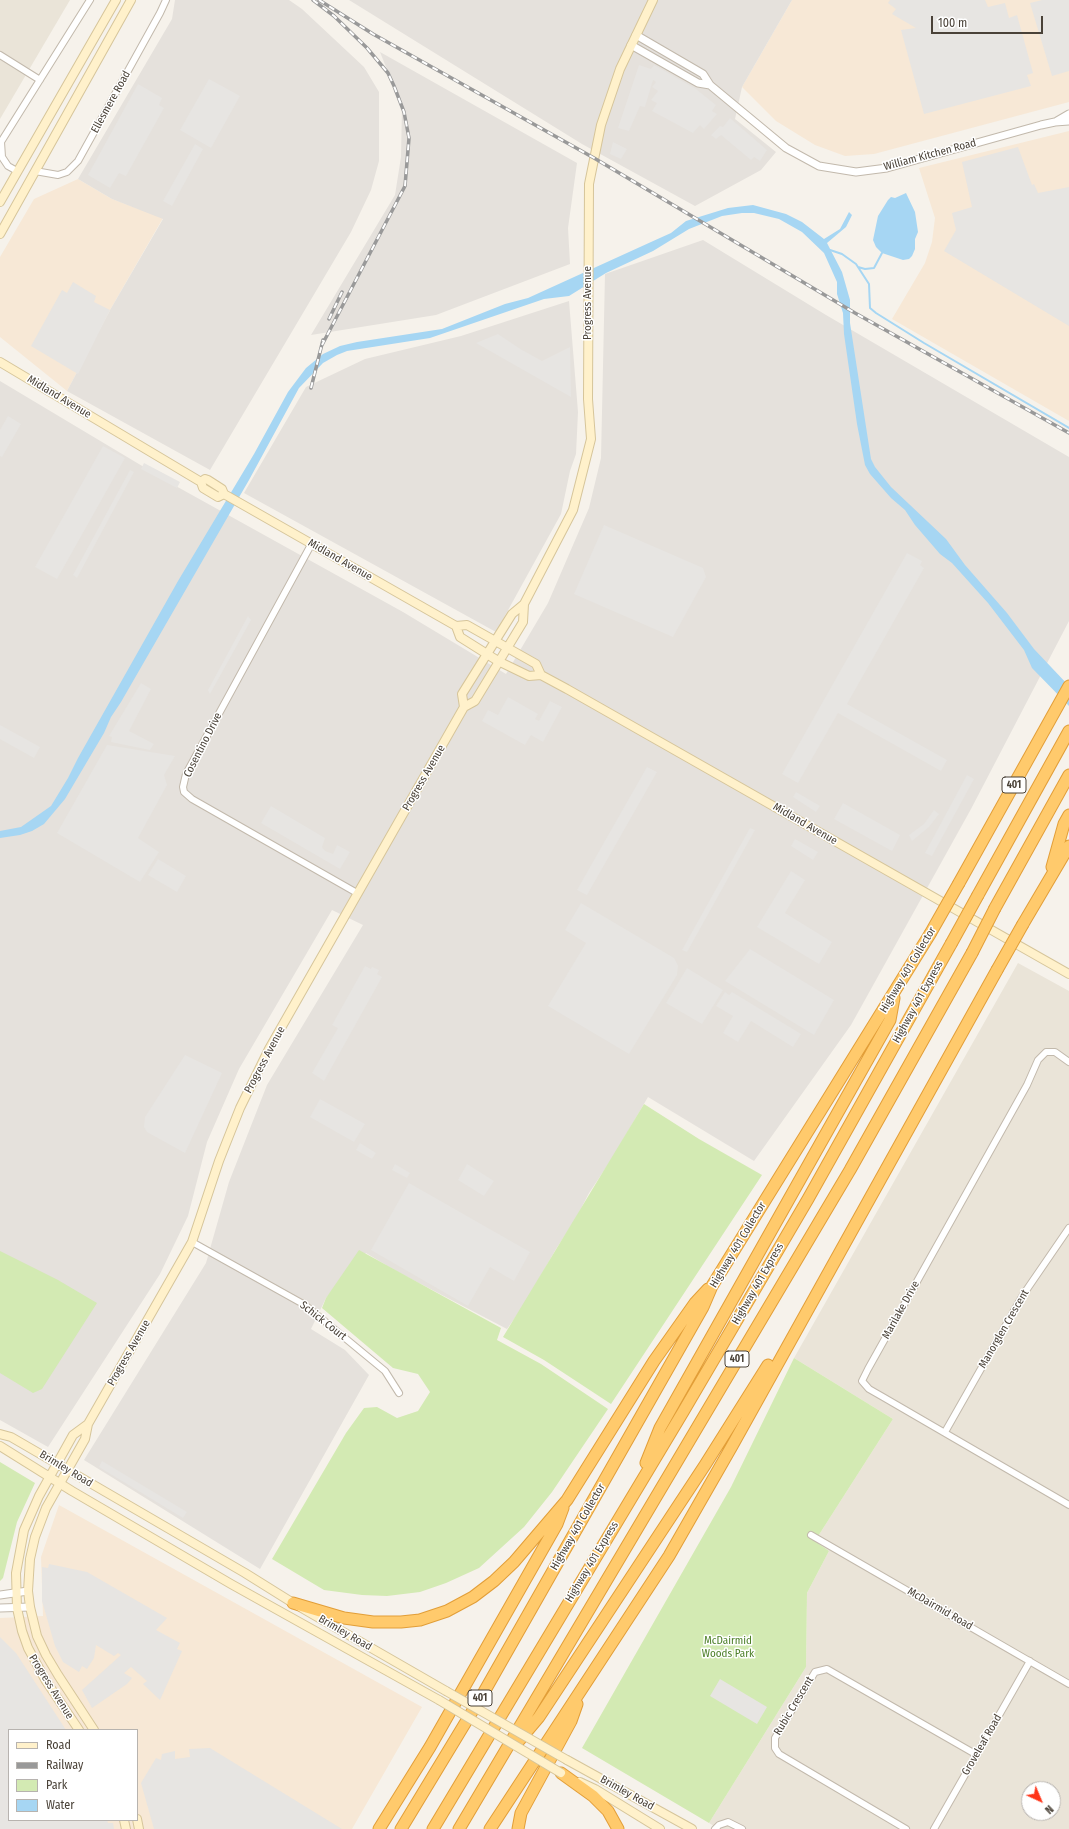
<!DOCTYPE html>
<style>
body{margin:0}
#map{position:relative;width:1069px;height:1829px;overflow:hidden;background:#f6f2eb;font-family:"Fira Sans Condensed",sans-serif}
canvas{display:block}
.legend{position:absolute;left:8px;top:1729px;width:130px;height:92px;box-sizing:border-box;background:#fff;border:1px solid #b7b3af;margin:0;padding:5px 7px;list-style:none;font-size:12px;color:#4a4238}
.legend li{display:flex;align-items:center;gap:8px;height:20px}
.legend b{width:20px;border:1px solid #b7b3af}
.north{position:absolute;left:1021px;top:1781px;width:40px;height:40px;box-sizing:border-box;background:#fff;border:1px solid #b7b3af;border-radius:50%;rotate:136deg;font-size:11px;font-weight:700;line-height:16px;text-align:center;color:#4a4238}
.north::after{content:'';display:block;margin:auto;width:14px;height:18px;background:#ff3418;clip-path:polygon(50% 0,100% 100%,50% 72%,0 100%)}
.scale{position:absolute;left:931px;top:16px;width:112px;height:18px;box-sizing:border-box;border:2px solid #4a4238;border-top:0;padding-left:5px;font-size:12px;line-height:14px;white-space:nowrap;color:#4a4238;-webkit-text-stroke:3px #fff;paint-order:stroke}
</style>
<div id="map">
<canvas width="1069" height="1829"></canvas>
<ul class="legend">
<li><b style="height:5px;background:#fff1cb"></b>Road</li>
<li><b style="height:5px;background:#999"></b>Railway</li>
<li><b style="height:11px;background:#d3eab3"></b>Park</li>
<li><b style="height:11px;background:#a6d6f3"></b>Water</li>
</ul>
<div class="north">N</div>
<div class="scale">100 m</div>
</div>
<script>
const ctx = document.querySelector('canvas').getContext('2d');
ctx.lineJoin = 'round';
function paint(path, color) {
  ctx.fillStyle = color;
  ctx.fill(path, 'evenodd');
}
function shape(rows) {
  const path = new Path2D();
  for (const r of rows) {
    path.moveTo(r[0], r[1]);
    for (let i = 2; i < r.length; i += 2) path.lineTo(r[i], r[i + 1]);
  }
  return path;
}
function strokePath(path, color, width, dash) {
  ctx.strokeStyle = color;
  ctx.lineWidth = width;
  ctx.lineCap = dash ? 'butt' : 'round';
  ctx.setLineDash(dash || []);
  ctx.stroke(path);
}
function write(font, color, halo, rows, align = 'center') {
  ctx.font = font + ' "Fira Sans Condensed",sans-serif';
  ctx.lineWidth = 3;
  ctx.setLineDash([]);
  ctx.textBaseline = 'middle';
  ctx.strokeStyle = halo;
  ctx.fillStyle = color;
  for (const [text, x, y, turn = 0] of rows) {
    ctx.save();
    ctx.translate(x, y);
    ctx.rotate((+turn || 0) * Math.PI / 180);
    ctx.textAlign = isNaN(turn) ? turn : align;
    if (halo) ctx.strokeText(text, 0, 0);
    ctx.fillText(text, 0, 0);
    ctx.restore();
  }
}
paint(shape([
 [0,0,70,0,0,119],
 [1018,963,1069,991,1069,1829,719,1829,709,1823,806,1667,807,1593,829,1551,815,1541,893,1419,794,1358],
 [1029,1789,1053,1789,1053,1813,1029,1813]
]), '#eae4d8');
paint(shape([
 [792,0,1069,0,1069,102,874,154,845,156,815,145,776,121,742,87],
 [1069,131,1069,421,892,319,925,263,932,242,935,218,919,168],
 [78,179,112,199,163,218,110,310,67,391,0,337,0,257,34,199],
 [59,1505,422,1707,352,1829,0,1829,0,1618,43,1616,41,1557],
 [9,1730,137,1730,137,1820,9,1820]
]), '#f7e8d6');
paint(shape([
 [175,0,289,0,302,9,364,67,379,92,379,161,371,190,351,232,210,470,67,391,110,310,163,219,112,199,78,179,172,19],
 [349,0,792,0,742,87,735,119,776,152,761,170,695,206,582,144],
 [380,52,577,163,568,228,570,264,436,315,311,335,395,195,401,157,402,107],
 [703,240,826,315,1069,457,1069,621,971,809,851,1025,754,1161,648,1097,613,1157,589,1193,575,1220,556,1249,524,1305,507,1329,396,1271,366,1253,326,1298,311,1329,345,1350,369,1375,260,1569,84,1460,206,1263,229,1182,267,1085,363,925,332,910,239,1069,207,1142,188,1216,160,1274,48,1447,0,1420,0,381,174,485,403,612,506,674,548,603,589,508,601,458,605,274],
 [569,301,578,412,576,454,570,471,561,514,496,632,244,493,306,387,365,359,461,336]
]), '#e5e1dc');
paint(shape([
 [644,1104,699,1139,762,1175,611,1404,544,1360,503,1337],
 [359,1250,501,1328,497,1340,541,1364,608,1409,552,1492,524,1527,479,1568,446,1583,420,1592,387,1596,362,1595,324,1590,272,1559,346,1433,364,1408,377,1407,397,1418,418,1411,430,1392,418,1374,393,1368,322,1308,326,1298],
 [0,1251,58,1280,97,1303,42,1389,33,1393,0,1373],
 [794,1358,893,1419,815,1541,829,1551,807,1593,806,1667,709,1823,582,1748,731,1487],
 [0,1462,35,1483,17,1522,3,1578,0,1581]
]), '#d3eab3');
paint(shape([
 [890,0,985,0,988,7,1005,3,1009,18,1017,15,1033,73,1027,75,1031,86,924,114,901,30,916,28,892,14,896,9,888,3],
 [1042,0,1069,0,1069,71,1052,76,1030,3],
 [639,65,651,69,654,65,696,89,716,105,712,111,717,114,704,129,700,125,693,133,652,111,657,103,651,100,658,91,652,87,656,82,653,80,645,107,640,106,629,131,618,128],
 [209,79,240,96,211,148,180,130],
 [138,84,162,98,159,105,164,108,126,176,119,173,110,188,88,175],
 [730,118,767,150,760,161,754,157,751,160,721,135,716,139,711,135,720,126,723,127],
 [613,142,627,149,621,159,610,154],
 [195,144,203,149,172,206,163,201],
 [1018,147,1032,185,1034,184,1038,193,1069,187,1069,326,944,251,956,230,952,213,972,207,962,162],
 [73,282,96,296,94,302,110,310,78,374,31,346,62,290,67,293],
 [498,334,522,350,542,361,570,347,571,397,476,343],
 [8,416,21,424,2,457,0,456,0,430],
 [103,446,125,458,57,579,35,567],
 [144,463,180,482,177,488,141,469],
 [130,470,134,472,77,578,73,575],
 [604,525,703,568,706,577,673,637,574,594],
 [907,553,922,561,920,565,924,568,847,704,947,760,941,771,838,713,798,783,782,774],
 [248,616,251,620,210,694,208,690],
 [141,683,151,689,129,731,154,744,150,750,111,742,112,737,109,736],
 [508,697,538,714,535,719,539,721,550,701,562,707,543,742,531,735,525,745,482,721,488,710,498,715],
 [0,725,40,747,34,758,0,739],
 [107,745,175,756,164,775,167,785,138,838,159,852,140,882,57,833],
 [647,767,657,772,587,895,577,890],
 [967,775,974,779,932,856,925,853],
 [796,792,820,806,816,812,793,797],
 [843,803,900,835,892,851,834,819],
 [271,806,325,838,322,847,325,851,333,854,337,845,350,852,340,869,261,823],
 [934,810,939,814,929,827,912,841,909,835,924,824],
 [750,828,755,830,687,952,682,950],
 [795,839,818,852,813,860,791,846],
 [158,859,186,876,177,892,148,875],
 [791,871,805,880,785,913,832,942,819,964,757,927],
 [581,903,674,958,678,966,677,975,629,1054,548,1006,586,943,565,930],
 [750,949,834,1000,814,1035,725,981],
 [365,966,371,969,372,967,379,970,377,974,382,977,324,1081,312,1073,338,1028,332,1025],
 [687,968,723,990,702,1024,666,1003],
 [725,992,729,995,732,992,801,1034,793,1047,751,1021,738,1042,723,1033,733,1016,716,1006],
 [185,1055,222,1073,185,1153,147,1132,144,1127,145,1117],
 [320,1099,365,1124,354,1142,310,1117],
 [360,1143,376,1153,372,1159,356,1150],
 [395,1164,410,1173,407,1178,392,1170],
 [467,1164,494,1181,484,1196,458,1180],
 [409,1183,530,1252,514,1281,490,1267,468,1306,371,1250],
 [102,1461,187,1512,183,1518,99,1467],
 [49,1564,87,1572,167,1618,156,1630,180,1643,177,1649,182,1651,160,1700,143,1684,147,1681,131,1667,124,1673,132,1678,127,1684,92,1708,82,1690,121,1655,118,1653,114,1656,96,1645,94,1658,87,1669,82,1666,79,1672,63,1662,55,1646,42,1601,42,1567,48,1568],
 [0,1637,16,1653,66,1730,9,1730,9,1820,107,1820,108,1823,113,1823,114,1829,0,1829],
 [720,1679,767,1707,757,1724,710,1696],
 [210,1748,342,1829,154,1829,141,1783,156,1758,161,1760,162,1754,175,1751,175,1759,190,1757,189,1749]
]), '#e7e5e2');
paint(shape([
 [906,193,915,212,918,232,915,239,915,249,912,256,909,259,903,260,882,253,876,247,873,240,878,216,888,200,891,197,895,198],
 [753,205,786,214,802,222,824,239,840,229,849,212,852,215,846,227,827,243,842,272,850,300,850,323,871,459,875,467,891,487,946,539,965,565,1007,613,1034,649,1069,686,1069,706,1032,668,1024,650,988,603,952,563,940,554,915,525,905,510,891,498,870,474,865,465,857,424,844,334,843,313,837,294,837,282,824,253,802,232,779,219,754,213,742,213,722,216,689,229,653,251,606,273,569,296,544,299,430,338,347,351,337,355,323,363,299,388,249,480,121,702,111,717,104,733,65,799,44,824,32,831,20,835,0,838,0,831,21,827,51,806,68,778,78,758,178,581,254,454,288,392,306,368,323,354,340,346,357,342,442,329,505,304,528,298,651,242,671,233,686,221,728,208]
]), '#a6d6f3');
strokePath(shape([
 [830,250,842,254,856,264,869,284,870,308,876,313,924,343,1069,428],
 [858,267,865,269,874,268,882,253]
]), '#a6d6f3', 2);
const minor = shape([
 [0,55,40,80],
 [17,171,8,166,2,157,1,142,90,0],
 [35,171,58,175,67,172,78,161,160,13,166,0],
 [312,543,186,774,183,787,184,792,192,799,357,893],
 [1069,1062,1055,1052,1046,1052,1038,1060,1027,1085,868,1369,862,1381,869,1389,883,1397,1069,1505],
 [192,1242,305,1305,385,1371,399,1393],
 [945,1432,1023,1295,1069,1228],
 [811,1535,1069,1684],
 [715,1829,719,1825,728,1822,742,1829],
 [906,1829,779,1754,775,1748,775,1738,815,1672,827,1669,977,1755],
 [934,1829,1030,1661]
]);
const tertiary = shape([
 [636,35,703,74,710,85,786,148,819,166,856,172,887,168,1041,125,1055,122,1069,121],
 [631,45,698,83,710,85],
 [1057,121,1069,114],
 [0,1595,28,1591],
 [0,1608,30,1607]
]);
const secondary = shape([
 [0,202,116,0],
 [0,234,131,0],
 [0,362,201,482,203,488,218,497,224,494],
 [201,482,205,479,208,480,222,489,224,494,456,626,467,625,536,664,541,675],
 [456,626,460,637,498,661,529,676,541,675,567,689,1069,974],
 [464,707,462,694,512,614,524,604],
 [0,1434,11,1437,245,1573,293,1603,446,1691],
 [0,1446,72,1491,231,1584,439,1700],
 [79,1730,46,1681,28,1648,22,1631,17,1608,16,1573,24,1530,39,1496,73,1435,88,1424],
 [94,1730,58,1675,46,1655,37,1636,30,1607,28,1591,30,1559,35,1537,46,1508,85,1439,88,1424,192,1242,219,1161,240,1108,269,1049,464,707,475,701,523,622,524,604,573,510,591,439,588,399,589,184,601,125,620,69,653,0],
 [567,1760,692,1829],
 [580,1782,595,1789,660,1829],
 [137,1819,139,1829],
 [124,1820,126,1829]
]);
const motorway = shape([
 [1052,867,1064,824,1069,815],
 [959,883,1069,686],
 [978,895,1069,731],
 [995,908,1069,775],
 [1023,924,1069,846],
 [646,1463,660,1428,890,1020,894,998],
 [293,1603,344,1618,373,1622,401,1622,420,1620,447,1611,473,1597,494,1581,514,1562,567,1500,654,1361,695,1303,708,1289],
 [517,1743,539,1717,705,1465,768,1365],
 [561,1773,593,1796,608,1811,618,1829],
 [379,1829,430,1747,557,1524,563,1508],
 [401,1829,484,1692,703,1307,712,1286,930,934],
 [433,1829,683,1412,808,1199,951,944],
 [459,1829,850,1170,972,953],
 [490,1829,669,1556,732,1446,997,970],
 [518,1829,521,1813,571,1721,577,1704]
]);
strokePath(minor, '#c2b9ac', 8);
strokePath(tertiary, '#c2b9ac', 9);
strokePath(secondary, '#d6c59a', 10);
strokePath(motorway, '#e29e38', 13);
strokePath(minor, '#fff', 6);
strokePath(tertiary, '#fff', 7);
strokePath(secondary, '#fff1cb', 8);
strokePath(motorway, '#ffca6c', 11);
const rail = shape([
 [313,0,334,16,367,48,388,73,394,86,404,112,409,138,405,186,322,345],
 [319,0,373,34,594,158,855,313,1069,433],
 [329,319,342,292],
 [311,388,323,340]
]);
strokePath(rail, '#999', 3.5);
strokePath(rail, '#fff', 2, [6]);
const secondaryBridge = shape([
 [446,1691,567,1760],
 [439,1700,561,1773]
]);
const motorwayBridge = shape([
 [930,934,959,883],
 [951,944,978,895],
 [972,953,995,908],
 [997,970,1023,924]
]);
strokePath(secondaryBridge, '#d6c59a', 10, []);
strokePath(motorwayBridge, '#e29e38', 13, []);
strokePath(secondaryBridge, '#fff1cb', 8);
strokePath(motorwayBridge, '#ffca6c', 11);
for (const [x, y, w] of [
 [1014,785,24],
 [737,1359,24],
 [480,1698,24]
]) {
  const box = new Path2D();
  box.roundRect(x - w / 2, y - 8, w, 16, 3);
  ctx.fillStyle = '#fff';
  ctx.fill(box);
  strokePath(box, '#4a4238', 1);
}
write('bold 10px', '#4a4238', null, [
 ["401",1014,785],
 ["401",737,1359],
 ["401",480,1698]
]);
write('11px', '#4a4238', '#fff', [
 ["Ellesmere Road",111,102,-61],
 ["William Kitchen Road",930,155,-15],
 ["Progress Avenue",588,303,-90],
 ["Midland Avenue",59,397,31],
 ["Midland Avenue",340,560,30],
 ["Cosentino Drive",203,745,-63],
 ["Progress Avenue",424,778,-60],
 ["Midland Avenue",805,824,30],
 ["Highway 401 Collector",908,970,-59],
 ["Highway 401 Express",918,1002,-61],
 ["Progress Avenue",265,1060,-62],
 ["Highway 401 Collector",738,1245,-59],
 ["Highway 401 Express",758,1284,-60],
 ["Marilake Drive",901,1310,-61],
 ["Schick Court",323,1321,38],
 ["Manorglen Crescent",1004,1329,-60],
 ["Progress Avenue",129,1353,-60],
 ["Brimley Road",66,1469,31],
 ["Highway 401 Collector",578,1527,-60],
 ["Highway 401 Express",592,1562,-59],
 ["McDairmid Road",940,1609,30],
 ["Brimley Road",345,1633,30],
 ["Progress Avenue",51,1687,58],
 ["Rubic Crescent",794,1706,-59],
 ["Groveleaf Road",982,1745,-60],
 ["Brimley Road",627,1793,29]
]);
write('11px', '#4c7f28', '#fff', [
 ["McDairmid",728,1641],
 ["Woods Park",728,1654]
]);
</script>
